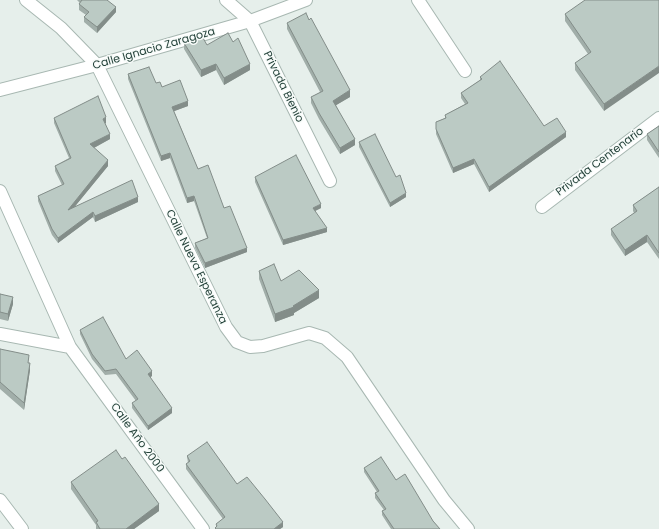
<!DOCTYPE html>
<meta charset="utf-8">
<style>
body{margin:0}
canvas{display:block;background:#e6efeb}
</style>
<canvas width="659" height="529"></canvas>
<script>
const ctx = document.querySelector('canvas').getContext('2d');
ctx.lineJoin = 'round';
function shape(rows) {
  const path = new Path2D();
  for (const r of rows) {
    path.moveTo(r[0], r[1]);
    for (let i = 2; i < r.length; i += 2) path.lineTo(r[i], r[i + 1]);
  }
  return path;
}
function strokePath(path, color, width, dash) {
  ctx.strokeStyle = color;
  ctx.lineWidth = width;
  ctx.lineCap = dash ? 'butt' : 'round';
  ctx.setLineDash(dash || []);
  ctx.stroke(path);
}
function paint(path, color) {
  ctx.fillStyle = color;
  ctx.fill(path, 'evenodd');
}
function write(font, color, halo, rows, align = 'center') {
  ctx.font = font + ' Poppins,sans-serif';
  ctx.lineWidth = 3;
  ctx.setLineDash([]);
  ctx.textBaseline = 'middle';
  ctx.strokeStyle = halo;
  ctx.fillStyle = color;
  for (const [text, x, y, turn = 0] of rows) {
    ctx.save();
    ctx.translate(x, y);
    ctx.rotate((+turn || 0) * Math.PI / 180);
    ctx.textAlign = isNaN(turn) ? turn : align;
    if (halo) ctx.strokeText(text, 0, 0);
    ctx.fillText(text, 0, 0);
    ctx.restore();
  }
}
const minor = shape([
 [26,0,61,28,97,65,226,327,237,342,250,347,263,346,309,333,325,338,347,357,444,500,468,529],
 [226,0,250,21,330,181],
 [418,0,465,71],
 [0,90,97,65,250,21,306,0],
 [0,191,70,347,203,529],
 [542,207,659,118],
 [0,334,70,347],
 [0,500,22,529]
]);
strokePath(minor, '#a8b8b2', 14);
strokePath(minor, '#fff', 12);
paint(shape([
 [77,0,107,0,116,12,97,33,84,22,84,17,86,15,79,10,79,4,80,3],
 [659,0,604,111,575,70,575,63,588,54,565,21,565,14],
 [287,23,350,97,336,105,355,145,340,154,319,119,311,103,311,97,320,92,287,29],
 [184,43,207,45,250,70,224,85,216,70,201,77,184,49],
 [128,74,156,83,162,87,188,106,174,111,198,169,224,208,247,252,205,268,195,248,195,243,207,238,194,201,187,203,170,158,161,161,128,79],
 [480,77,544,126,566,137,489,192,474,164,453,173,436,134,436,122,445,118,445,115,465,104,461,98,461,93,480,80],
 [54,118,106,123,105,123,110,139,94,148,108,166,75,206,138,202,95,222,93,217,58,243,52,235,38,201,38,196,62,185,55,171,55,166,69,158,54,123],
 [659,126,659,158,647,140,647,134],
 [359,142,406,197,390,207,359,147],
 [255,177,321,208,315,211,327,232,283,245,255,182],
 [659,187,659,259,647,242,625,256,611,235,611,229,634,213,633,211,633,205],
 [259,271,281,281,319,298,294,313,294,315,275,322,259,279],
 [0,294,13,304,8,321,0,319],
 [80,330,152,376,150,377,172,413,148,430,132,408,132,403,136,401,116,374,105,375,92,359,80,334],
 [0,349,29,363,30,370,24,410,0,389],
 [187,456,237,484,283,527,280,529,215,529,215,528,216,527,216,524,223,519,186,469,186,464,188,463],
 [364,468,396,480,440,529,391,529,382,515,382,511,384,510,375,498,375,493,377,492,364,472],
 [71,482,159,511,134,529,96,529,96,525,71,489]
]), '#a1aea9');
paint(shape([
 [116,7,116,12,97,33,97,27],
 [216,64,216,70,201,77,201,70],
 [250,64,250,70,224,85,224,78],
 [659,66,659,73,604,111,604,104],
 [350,90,350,97,333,107,333,101],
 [188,101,188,106,172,112,172,107],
 [106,117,106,123,103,125,103,119],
 [566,132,566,137,489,192,489,187],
 [110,134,110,139,90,150,90,144],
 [355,139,355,145,340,154,340,148],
 [170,153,170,158,161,161,161,156],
 [474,159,474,164,453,173,453,168],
 [108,160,108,166,68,215,68,210],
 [406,193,406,197,390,207,390,203],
 [194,196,194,201,187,203,187,198],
 [138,197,138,202,95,222,95,216],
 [321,204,321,208,313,212,313,208],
 [93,212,93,217,58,243,58,238],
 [327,228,327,232,283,245,283,240],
 [647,235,647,242,625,256,625,250],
 [247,248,247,252,205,268,205,263],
 [319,290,319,298,294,313,294,315,275,322,275,314,293,306],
 [13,297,13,304,8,321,8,314],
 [30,363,30,370,24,410,24,403],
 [152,371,152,376,148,379,148,374],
 [172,408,172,413,148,430,148,426],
 [159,504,159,511,134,529,126,529],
 [283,522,283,527,280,529,274,529]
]), '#838d89');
const building = shape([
 [82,0,107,0,116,7,97,27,84,17,89,12,79,4,82,0],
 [585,0,659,0,659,66,604,104,575,63,591,52,565,14,585,0],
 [306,13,309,20,311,18,350,90,333,101,355,139,340,148,319,113,311,97,323,91,287,23,306,13],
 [228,33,233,42,238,38,250,64,224,78,216,64,201,70,184,43,203,38,207,45,228,33],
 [500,61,544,126,557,118,566,132,489,187,474,159,453,168,436,129,436,122,446,118,445,115,468,103,461,93,482,79,480,77,500,61],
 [149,67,156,83,160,82,162,87,180,80,188,101,172,107,198,169,208,165,224,208,230,206,247,248,205,263,195,243,208,238,194,196,187,198,170,153,161,156,128,74,149,67],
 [98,96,106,117,103,119,110,134,90,144,108,160,68,210,132,180,138,197,95,216,93,212,58,238,52,229,38,196,64,184,55,166,71,158,54,118,98,96],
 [659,126,659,152,647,134,659,126],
 [375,134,396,177,400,175,406,193,390,203,359,142,375,134],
 [296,155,321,204,313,208,327,228,283,240,255,177,296,155],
 [659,187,659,253,647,235,625,250,611,229,637,211,633,205,659,187],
 [274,264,281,281,299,270,319,290,293,306,294,307,275,314,259,271,274,264],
 [0,294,13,297,8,314,0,312,0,294],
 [103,317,126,359,137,350,152,371,148,374,172,408,148,426,132,403,138,399,116,369,105,371,92,354,80,330,103,317],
 [0,349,29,355,28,363,30,363,24,403,0,382,0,349],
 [207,442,237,484,247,477,265,499,283,522,274,529,216,529,215,528,217,526,216,524,225,517,186,464,190,461,188,458,188,457,187,456,207,442],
 [116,450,122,459,125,457,159,504,126,529,100,529,96,522,98,521,71,482,116,450],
 [381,457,396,480,405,474,433,521,440,529,394,529,382,511,386,509,375,493,379,491,364,468,381,457]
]);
paint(building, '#bbcac4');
strokePath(building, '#838d89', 1);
write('11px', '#24423a', '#f7fbf9', [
 ["Calle Ignacio Zaragoza",154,49,-16],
 ["Privada Bienio",283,87,64],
 ["Privada Centenario",600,162,-37],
 ["Calle Nueva Esperanza",196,267,64],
 ["Calle Año 2000",137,438,54]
]);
</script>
